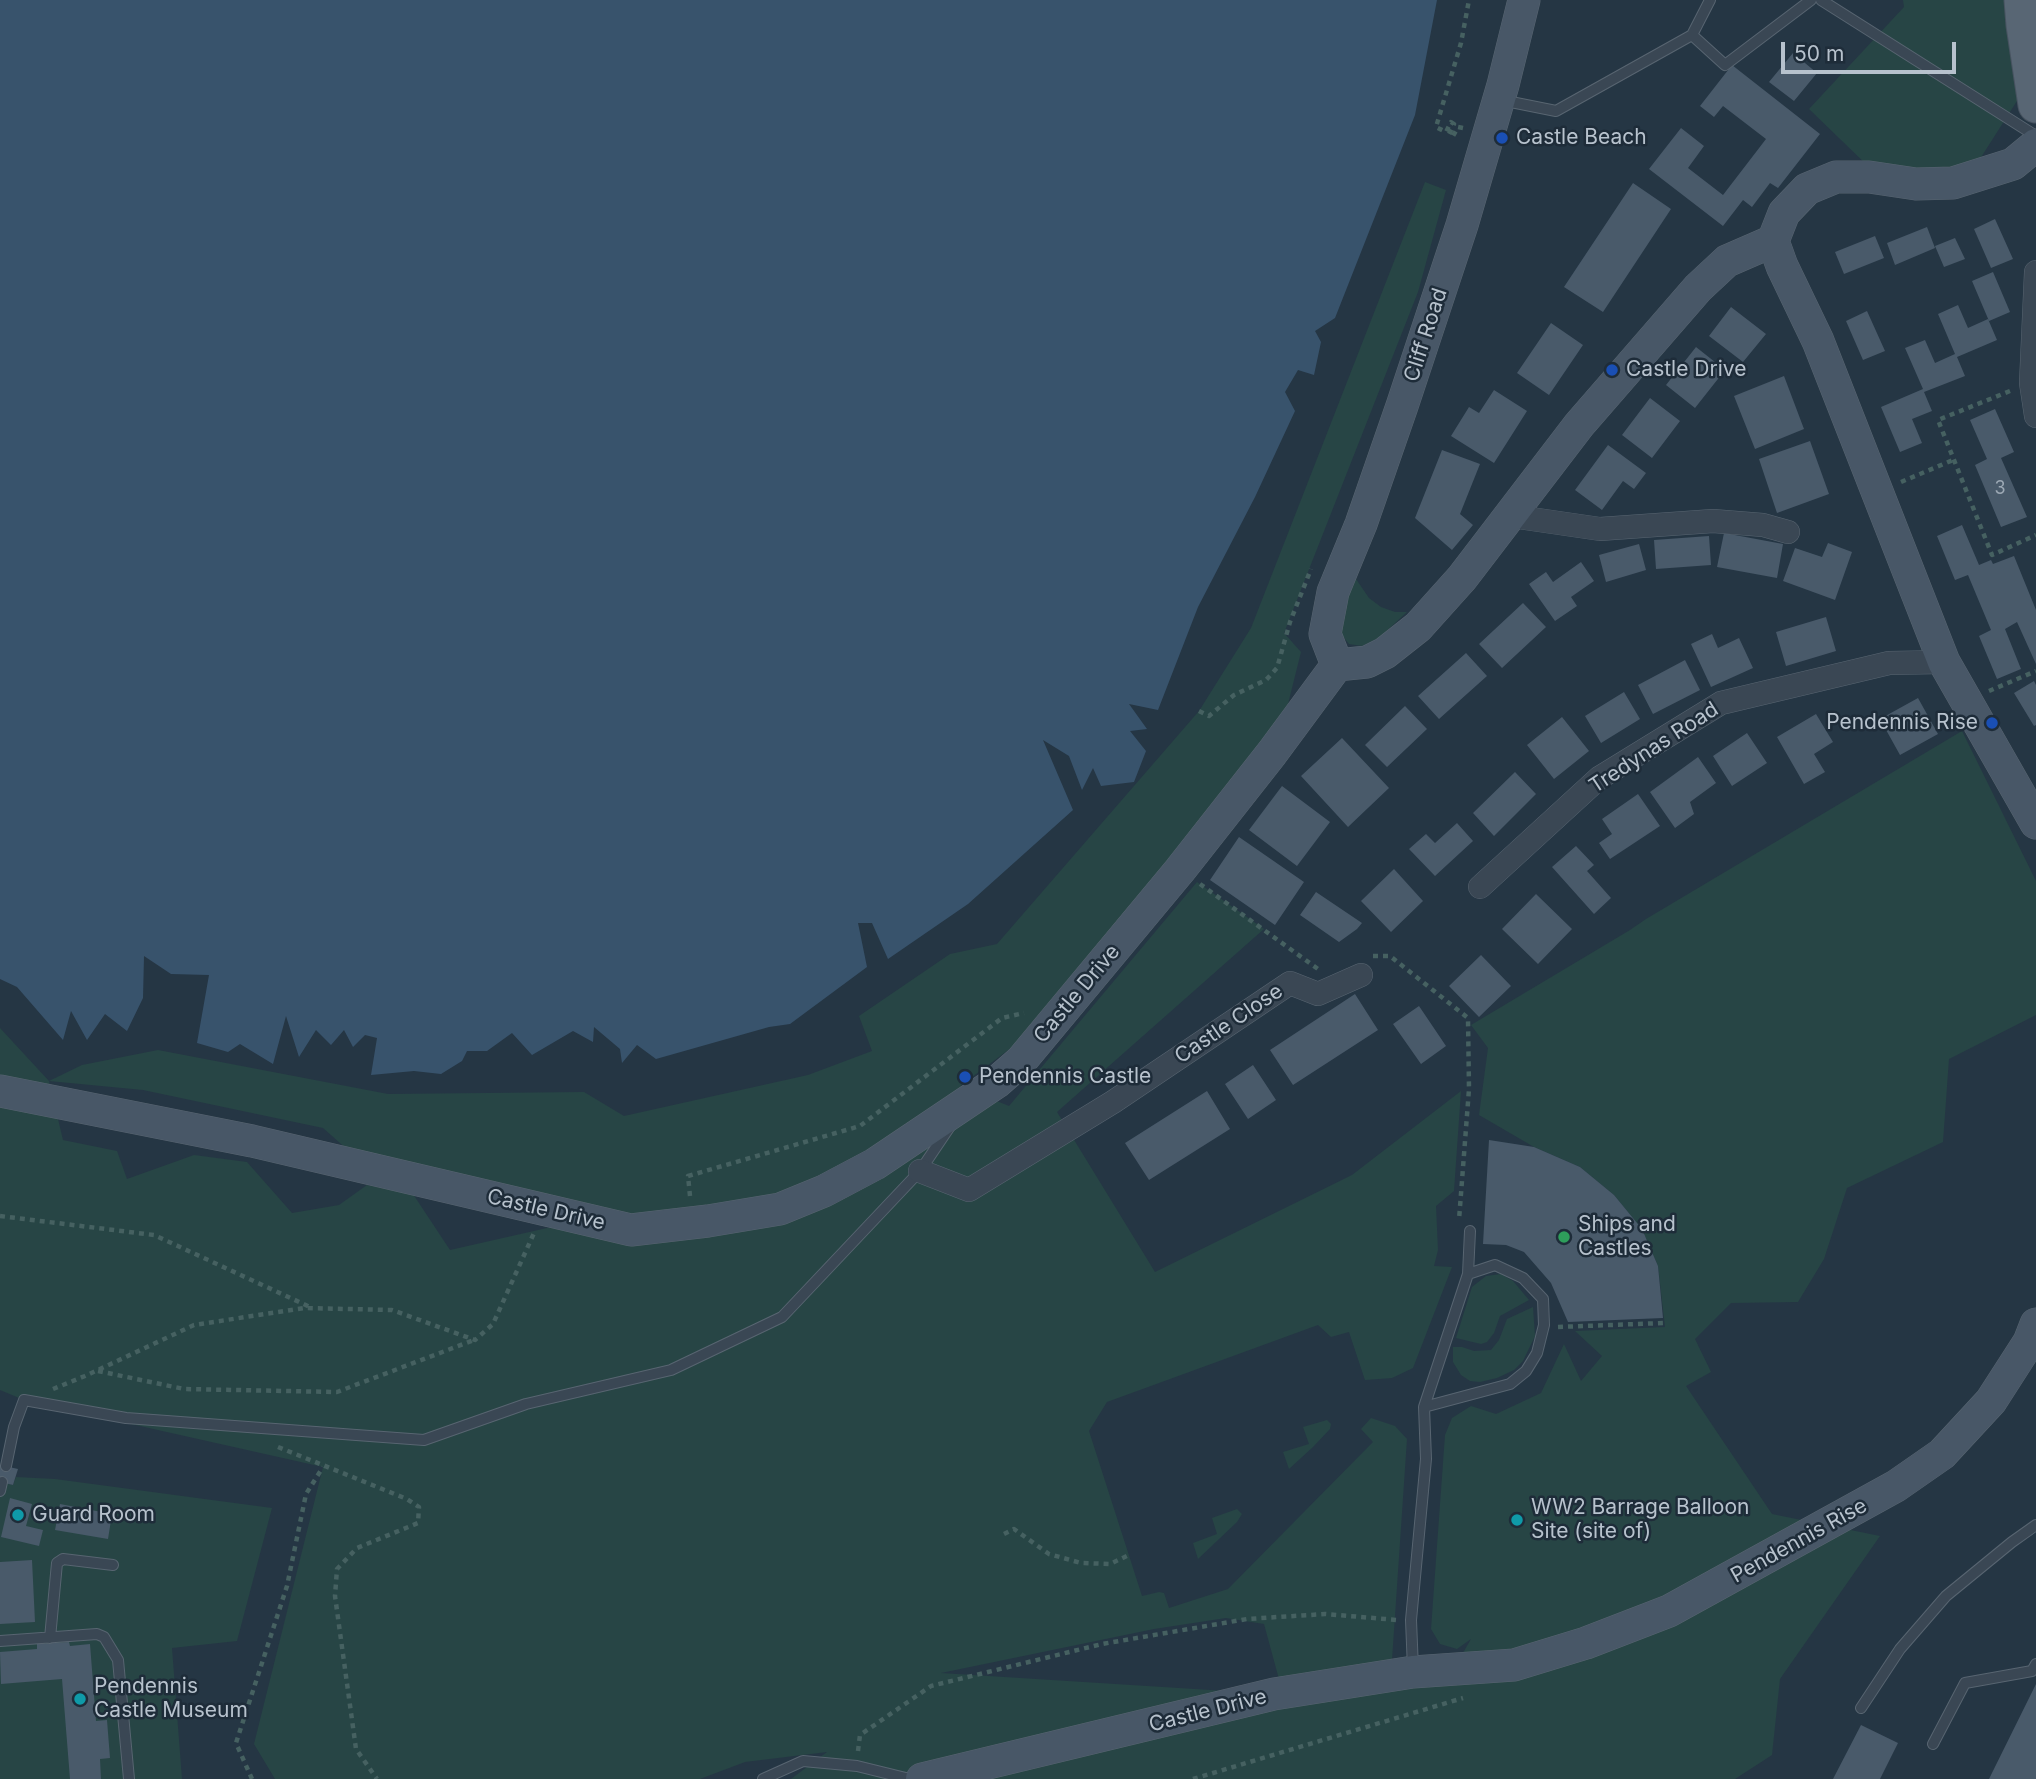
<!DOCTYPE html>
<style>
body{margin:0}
#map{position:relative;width:2036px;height:1779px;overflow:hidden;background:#253644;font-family:Inter,sans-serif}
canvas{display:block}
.scale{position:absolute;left:1781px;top:42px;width:175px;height:32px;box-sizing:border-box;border:4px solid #b7c2cd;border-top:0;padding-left:9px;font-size:21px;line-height:24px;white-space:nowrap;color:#b7c2cd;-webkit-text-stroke:5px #1e2c39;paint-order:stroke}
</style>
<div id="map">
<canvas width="2036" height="1779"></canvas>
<div class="scale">50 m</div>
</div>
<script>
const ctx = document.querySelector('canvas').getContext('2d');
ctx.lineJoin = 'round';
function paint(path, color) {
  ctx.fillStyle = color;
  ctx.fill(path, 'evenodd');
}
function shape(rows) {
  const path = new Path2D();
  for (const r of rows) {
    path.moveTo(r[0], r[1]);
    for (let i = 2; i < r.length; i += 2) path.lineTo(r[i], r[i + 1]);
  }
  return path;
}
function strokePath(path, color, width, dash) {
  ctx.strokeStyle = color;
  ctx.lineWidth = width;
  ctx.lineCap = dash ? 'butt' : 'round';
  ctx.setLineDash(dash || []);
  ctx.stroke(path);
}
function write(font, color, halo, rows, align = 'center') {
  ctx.font = font + ' Inter,sans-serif';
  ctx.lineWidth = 5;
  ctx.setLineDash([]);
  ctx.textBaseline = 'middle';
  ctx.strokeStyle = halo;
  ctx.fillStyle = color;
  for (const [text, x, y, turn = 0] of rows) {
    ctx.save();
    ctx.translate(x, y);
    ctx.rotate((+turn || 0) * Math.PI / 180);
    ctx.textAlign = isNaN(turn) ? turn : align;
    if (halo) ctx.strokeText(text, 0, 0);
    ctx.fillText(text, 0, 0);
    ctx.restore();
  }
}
paint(shape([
 [1903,0,2026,0,2031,79,1978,162,1947,176,1871,169,1809,109,1904,7],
 [1425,182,1446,190,1418,292,1284,633,1301,652,1288,704,1260,746,1070,1004,960,1086,1009,1106,1197,882,1264,929,1057,1112,1155,1272,1352,1175,1461,1091,1454,1191,1436,1206,1438,1250,1434,1266,1452,1267,1413,1368,1392,1378,1365,1380,1349,1332,1331,1337,1318,1325,1107,1402,1089,1431,1142,1596,1159,1592,1164,1593,1169,1608,1228,1589,1373,1442,1361,1429,1371,1418,1395,1426,1407,1439,1392,1660,1280,1683,1264,1624,1226,1618,1154,1629,941,1673,1274,1694,1448,1679,1471,1639,1457,1649,1440,1644,1431,1629,1445,1435,1452,1418,1471,1406,1496,1414,1541,1393,1564,1344,1581,1381,1602,1356,1575,1331,1665,1327,1658,1266,1642,1229,1614,1195,1580,1167,1534,1147,1479,1115,1488,1048,1471,1025,1630,930,1646,919,1962,731,2036,881,2036,1015,1949,1059,1943,1142,1847,1188,1824,1259,1798,1302,1731,1303,1695,1339,1711,1372,1686,1386,1772,1514,1880,1536,1780,1679,1772,1755,1735,1779,791,1779,827,1752,745,1762,700,1779,275,1779,254,1744,323,1467,24,1400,0,1390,0,1028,49,1081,82,1065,158,1050,388,1094,584,1092,624,1116,808,1075,872,1051,859,1016,950,954,997,944,1199,711,1251,628],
 [49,1081,143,1090,323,1128,349,1151,626,1229,547,1228,450,1250,413,1194,367,1185,339,1205,292,1213,247,1162,194,1155,127,1179,117,1151,63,1140],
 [1354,576,1369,598,1381,607,1395,612,1407,612,1379,638,1362,646,1349,644,1340,633,1342,604],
 [1501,1274,1513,1281,1529,1300,1500,1316,1494,1333,1487,1342,1481,1344,1456,1338,1472,1287,1486,1276],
 [1533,1307,1535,1336,1523,1361,1514,1370,1497,1378,1480,1382,1470,1381,1461,1375,1453,1362,1453,1347,1462,1347,1474,1351,1491,1350,1499,1340,1507,1319],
 [1327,1420,1331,1424,1330,1429,1313,1447,1289,1469,1283,1452,1309,1444,1303,1427],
 [16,1477,55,1479,272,1508,237,1641,172,1648,182,1779,0,1779,0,1482,13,1485],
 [1237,1509,1242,1514,1237,1522,1198,1559,1193,1543,1217,1534,1212,1518]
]), '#274545');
paint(shape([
 [0,0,1437,0,1415,115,1335,318,1315,331,1321,342,1314,375,1298,370,1285,392,1295,411,1255,497,1198,607,1158,710,1129,704,1147,729,1130,731,1146,751,1134,782,1101,786,1093,768,1082,790,1069,756,1043,740,1073,810,968,904,888,959,872,923,858,923,867,967,790,1024,769,1027,656,1059,637,1045,622,1063,620,1049,594,1027,593,1042,573,1031,532,1055,512,1033,487,1051,467,1051,462,1061,441,1074,414,1071,371,1075,377,1038,365,1035,353,1047,344,1030,331,1045,316,1030,299,1057,286,1016,273,1064,240,1044,228,1052,197,1043,209,975,171,974,144,956,143,998,127,1031,105,1014,87,1040,71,1011,63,1040,17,987,0,979]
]), '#38536c');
paint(shape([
 [1793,53,1817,73,1794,101,1769,82],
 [1732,65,1820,134,1778,188,1770,183,1752,207,1743,200,1723,226,1649,169,1681,128,1704,146,1688,168,1723,195,1766,139,1723,106,1714,117,1700,106],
 [1633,183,1671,209,1603,312,1564,287],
 [1995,219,2013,259,1991,268,1974,229],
 [1927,227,1935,248,1895,265,1887,243],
 [1875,236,1884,258,1844,274,1835,252],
 [1955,238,1965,259,1944,267,1935,246],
 [1993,272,2010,312,1989,321,1972,281],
 [1958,305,1968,328,1988,319,1997,340,1957,357,1965,376,1924,392,1932,411,1912,419,1922,443,1900,452,1881,407,1923,389,1905,348,1925,340,1935,363,1955,354,1938,314],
 [1731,307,1766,334,1743,362,1709,336],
 [1867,311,1885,351,1863,360,1846,321],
 [1551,323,1583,345,1549,395,1517,373],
 [1696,347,1725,370,1695,408,1666,385],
 [1784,376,1804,429,1755,449,1734,396],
 [1494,390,1527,411,1494,463,1451,436,1469,407,1479,413],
 [1650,398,1680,421,1652,458,1622,435],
 [1995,409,2014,452,2001,458,2027,517,2001,527,1975,465,1987,459,1970,420],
 [1810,441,1829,494,1777,513,1759,459],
 [1608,445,1646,473,1634,489,1623,481,1602,510,1575,490],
 [1442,450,1480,464,1460,514,1473,525,1452,550,1415,518],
 [1962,525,1979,565,1991,560,1993,564,2014,556,2036,610,2036,664,2017,622,2005,629,2021,669,1997,679,1979,636,1991,630,1968,575,1955,580,1937,536],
 [1724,533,1783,544,1777,578,1717,567],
 [1709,536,1711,565,1656,569,1654,540],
 [1828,543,1852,552,1835,600,1783,581,1795,548,1822,557],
 [1639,544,1646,570,1606,582,1599,555],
 [1581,562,1594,581,1571,597,1577,606,1555,621,1529,584,1546,572,1553,582],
 [1523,603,1546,627,1502,668,1479,644],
 [1826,617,1836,651,1786,666,1776,632],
 [1712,634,1718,648,1739,638,1753,668,1711,687,1691,644],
 [1466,653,1487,676,1439,719,1418,696],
 [1685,660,1700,690,1653,714,1638,685],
 [2034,681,2036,685,2036,725,2034,726,2014,693],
 [1624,692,1640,719,1601,743,1585,716],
 [1918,698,1938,734,1900,755,1880,719],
 [1405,706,1427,729,1387,767,1365,745],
 [1816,714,1833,742,1814,754,1825,772,1804,784,1777,737],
 [1562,717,1589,751,1554,779,1527,745],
 [1747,733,1767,763,1732,786,1713,756],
 [1342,738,1389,788,1348,827,1301,776],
 [1698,757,1716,783,1690,802,1694,814,1675,828,1650,792],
 [1515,772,1536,794,1494,836,1473,813],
 [1282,786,1330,822,1297,866,1249,830],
 [1638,794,1660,826,1610,859,1599,843,1612,834,1602,819],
 [1457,823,1473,841,1435,876,1409,849,1426,834,1435,843],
 [1239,837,1304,882,1275,925,1210,880],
 [1576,846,1594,865,1587,871,1611,898,1594,914,1552,867],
 [1394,869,1423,901,1391,932,1361,901],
 [1316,892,1362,923,1357,929,1339,942,1300,915],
 [1536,894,1572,929,1538,964,1502,929],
 [1481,955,1511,986,1479,1017,1449,986],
 [1355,994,1378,1030,1293,1085,1270,1050],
 [1419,1006,1446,1046,1421,1064,1393,1024],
 [1253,1065,1276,1100,1248,1119,1225,1084],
 [1207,1091,1230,1129,1149,1180,1125,1143],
 [1489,1140,1534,1147,1580,1167,1614,1195,1642,1229,1658,1266,1663,1318,1568,1322,1551,1283,1524,1252,1506,1245,1483,1244],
 [0,1465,18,1469,13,1485,0,1482],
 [10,1498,32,1504,26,1526,43,1530,39,1546,1,1537],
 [60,1504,112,1514,108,1539,55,1530],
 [32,1560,35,1622,0,1624,0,1562],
 [69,1642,70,1646,90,1644,96,1721,107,1720,110,1758,100,1759,101,1779,70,1779,62,1679,1,1684,0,1652,37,1649,37,1644],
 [2036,1684,2036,1779,1989,1779],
 [1861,1725,1898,1743,1880,1779,1833,1779]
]), '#495a6a');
const lane = shape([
 [1710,0,1692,35,1725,65,1811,0],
 [1821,0,2036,136],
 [1501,100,1556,111,1692,35],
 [1424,1407,1510,1384,1526,1371,1537,1353,1544,1325,1543,1299,1523,1278,1495,1265,1468,1274],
 [6,1466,14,1427,24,1400,126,1418,424,1440,526,1404,671,1370,782,1317,920,1171,951,1125],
 [0,1491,2,1482],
 [50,1638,57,1563,63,1559,113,1565],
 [0,1641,97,1634,104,1637,118,1660,129,1779],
 [1413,1669,1411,1620,1426,1459,1424,1407,1468,1274,1470,1231],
 [1861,1708,1900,1649,1946,1596,2012,1542,2036,1525],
 [1933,1744,1965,1683,2032,1671,2036,1664],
 [763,1779,803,1761,857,1766,910,1779]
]);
const street = shape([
 [2036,272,2031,383,2036,416],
 [1511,516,1600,529,1713,521,1763,525,1788,532],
 [1480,887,1599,778,1721,703,1889,663,1944,662],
 [920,1171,969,1190,1113,1102,1290,983,1318,994,1361,975]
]);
const secondary = shape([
 [2036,145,2013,164,1953,183,1916,184,1869,177,1836,177,1807,189,1784,213,1773,241,1782,266,1818,341,1944,662,2036,823],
 [1337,665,1325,634,1333,592,1361,524,1402,406,1462,225,1503,85,1524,0],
 [1337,665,1367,662,1385,653,1418,627,1462,578,1579,425,1698,288,1727,261,1773,241],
 [0,1091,252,1141,631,1230,708,1221,780,1209,824,1191,875,1164,997,1082,1021,1061,1180,870,1272,753,1337,665],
 [922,1779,1274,1694,1413,1672,1514,1665,1586,1643,1669,1611,1896,1486,1942,1454,1991,1401,2029,1342,2036,1324]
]);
const primary = shape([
 [2022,0,2024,25,2036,105]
]);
strokePath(lane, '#586571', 12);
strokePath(street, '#586571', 24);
strokePath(secondary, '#586571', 33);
strokePath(primary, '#475360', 37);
strokePath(shape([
 [1463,128,1458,127,1453,136,1449,134,1454,124,1451,122,1446,132,1436,127,1461,43,1469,0],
 [2010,391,1938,420,1992,555,2036,535],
 [1901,482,1953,460],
 [1989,691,2036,671],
 [1199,711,1209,716,1234,695,1266,680,1277,668,1290,622,1311,569],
 [1200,884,1318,969],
 [1373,956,1390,956,1468,1018,1469,1089,1459,1220],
 [690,1196,688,1176,860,1126,1002,1018,1024,1013],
 [0,1216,154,1235,310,1307],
 [1558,1327,1664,1323],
 [98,1371,184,1389,337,1392,474,1340],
 [53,1389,85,1376,194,1325,304,1308,392,1310,475,1340,493,1324,534,1233],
 [278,1447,407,1499,419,1507,418,1523,357,1548,337,1569,335,1596,356,1749,377,1779],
 [1004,1534,1014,1529,1049,1554,1081,1563,1110,1564,1129,1555],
 [858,1751,860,1735,931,1686,1102,1644,1247,1619,1325,1614,1397,1620],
 [252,1779,236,1743,287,1586,306,1494,323,1467],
 [1193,1779,1463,1698]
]), '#466161', 4.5, [5, 5]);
strokePath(lane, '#3a4754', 10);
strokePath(street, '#3a4754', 23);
strokePath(secondary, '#485767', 32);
strokePath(primary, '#586674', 35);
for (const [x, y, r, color] of [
 [1502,138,7,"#1a4fb4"],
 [1612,370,7,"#1a4fb4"],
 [1992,723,7,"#1a4fb4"],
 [965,1077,7,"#1a4fb4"],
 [1564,1237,7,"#2e9e5b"],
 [18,1515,7,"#0f9aa8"],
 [1517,1520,7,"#0f9aa8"],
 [80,1699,7,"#0f9aa8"]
]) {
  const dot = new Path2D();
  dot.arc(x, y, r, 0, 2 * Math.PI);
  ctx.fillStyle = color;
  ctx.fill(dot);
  strokePath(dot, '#1e2c39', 2.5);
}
write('18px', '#9ca8b4', null, [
 ["3",2000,489]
]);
write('21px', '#b7c2cd', '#1e2c39', [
 ["Castle Beach",1516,138],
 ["Castle Drive",1626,370],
 ["Pendennis Rise",1978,723,"right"],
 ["Pendennis Castle",979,1077],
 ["Ships and",1578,1225],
 ["Castles",1578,1249],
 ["WW2 Barrage Balloon",1531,1508],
 ["Site (site of)",1531,1532],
 ["Guard Room",32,1515],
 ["Pendennis",94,1687],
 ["Castle Museum",94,1711]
], 'left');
write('21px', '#b7c2cd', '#1e2c39', [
 ["Cliff Road",1426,335,-72],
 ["Tredynas Road",1654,748,-33],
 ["Castle Drive",1077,994,-50],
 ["Castle Close",1229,1024,-34],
 ["Castle Drive",546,1210,13],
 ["Pendennis Rise",1799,1541,-29],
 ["Castle Drive",1208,1711,-14]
]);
</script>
